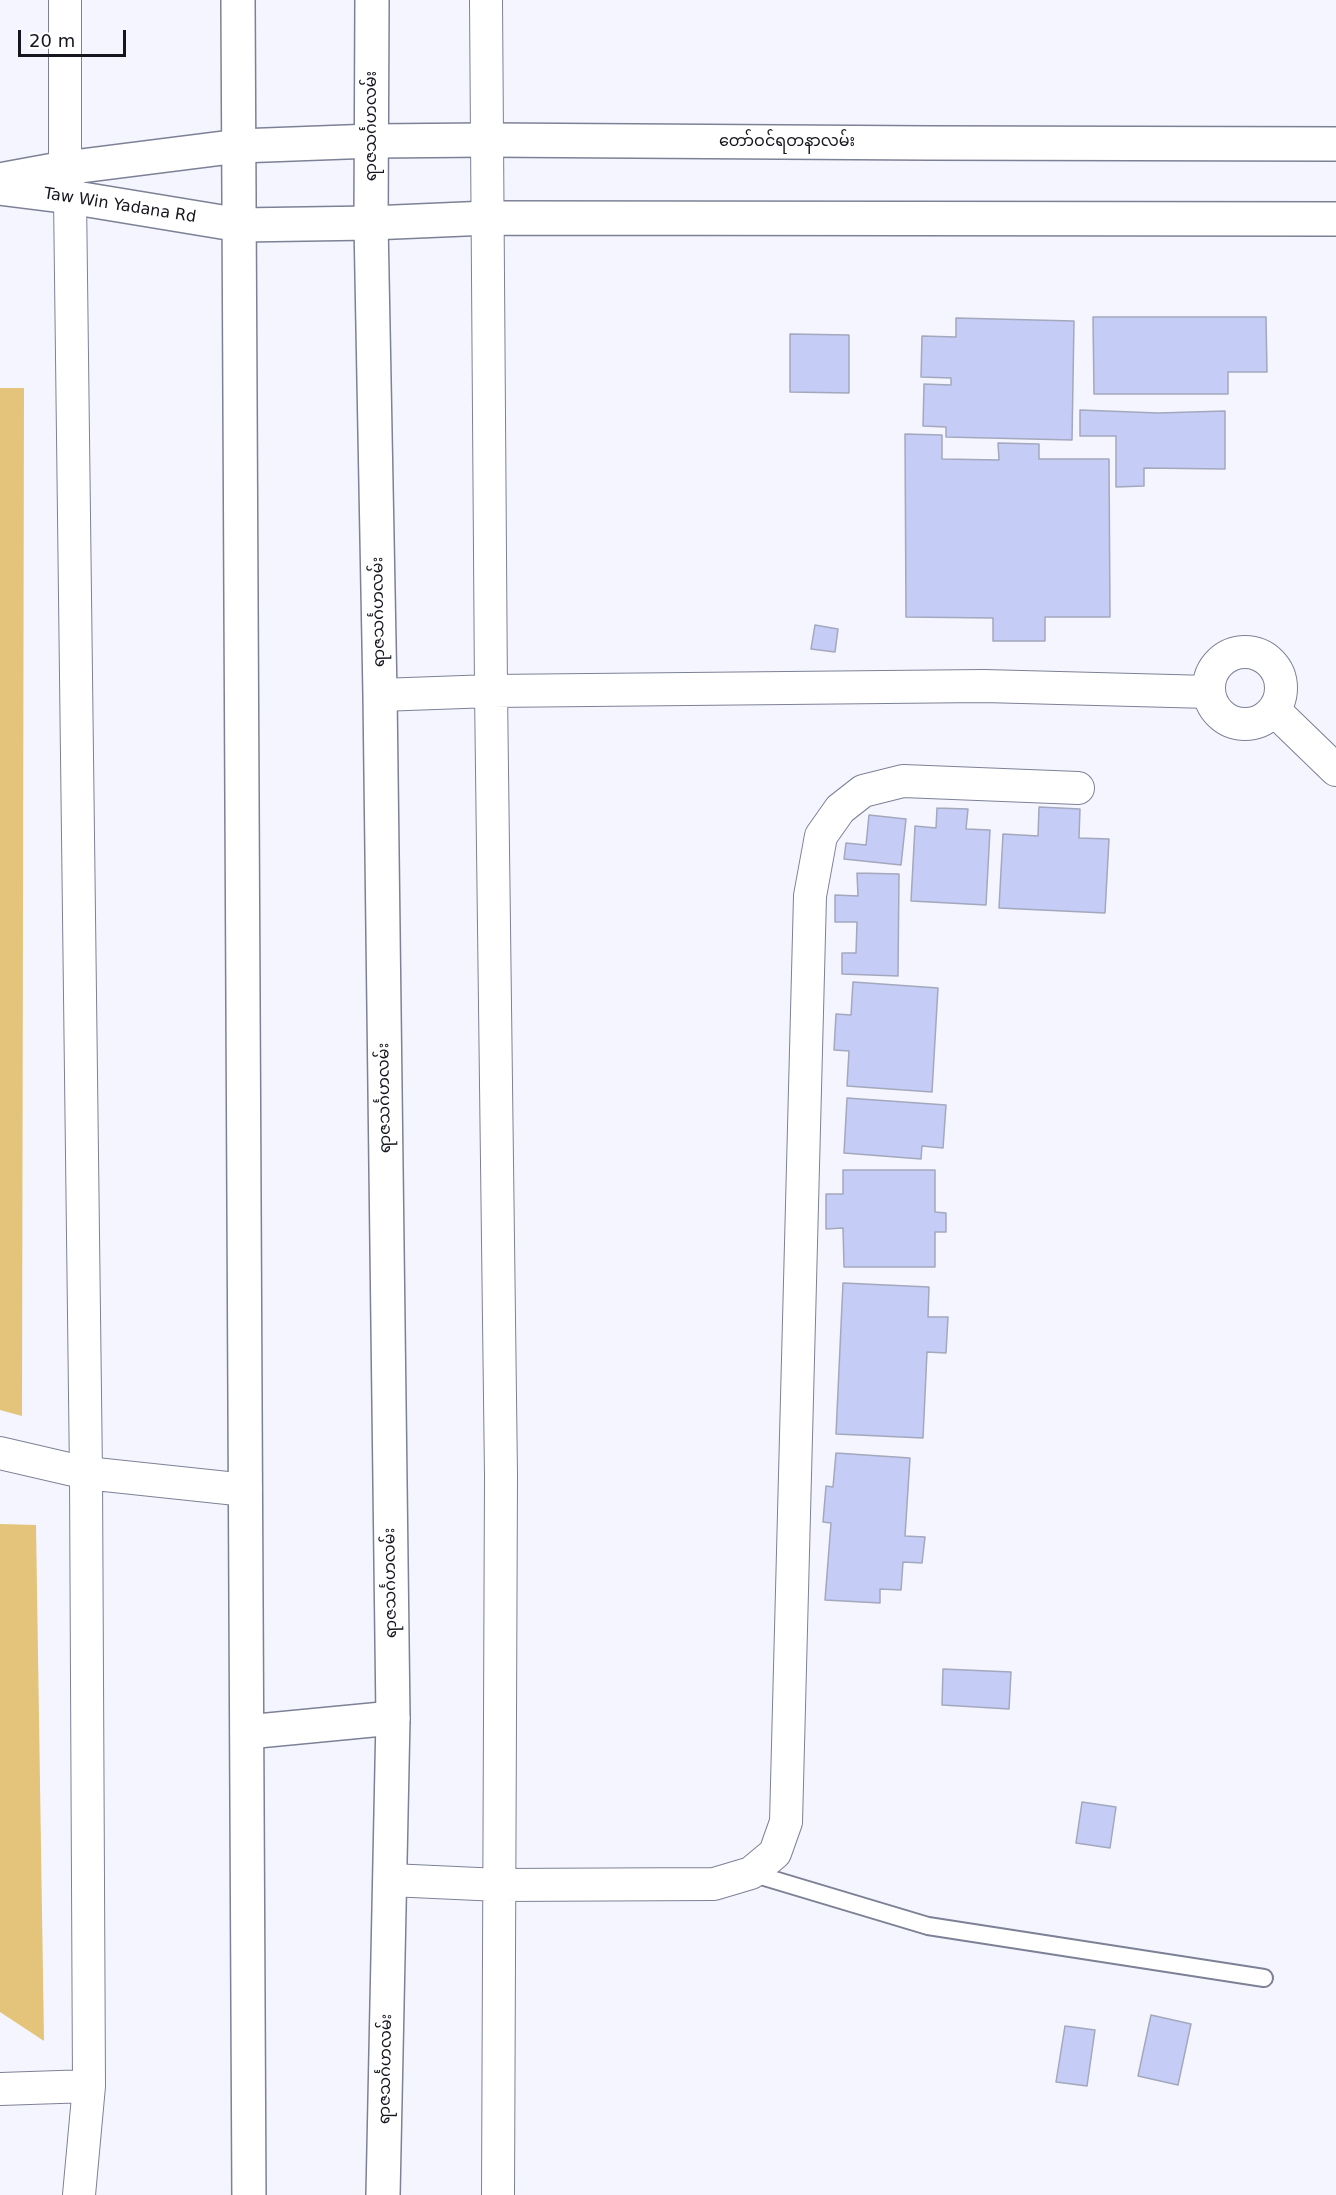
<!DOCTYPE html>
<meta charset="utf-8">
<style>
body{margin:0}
#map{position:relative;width:1336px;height:2195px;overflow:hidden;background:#f4f5ff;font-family:"DejaVu Sans",sans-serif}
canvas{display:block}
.scale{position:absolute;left:18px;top:30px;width:108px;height:27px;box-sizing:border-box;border:3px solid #15161e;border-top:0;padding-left:8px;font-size:18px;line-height:21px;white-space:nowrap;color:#15161e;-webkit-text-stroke:4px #fff;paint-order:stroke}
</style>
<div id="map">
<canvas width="1336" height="2195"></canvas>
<div class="scale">20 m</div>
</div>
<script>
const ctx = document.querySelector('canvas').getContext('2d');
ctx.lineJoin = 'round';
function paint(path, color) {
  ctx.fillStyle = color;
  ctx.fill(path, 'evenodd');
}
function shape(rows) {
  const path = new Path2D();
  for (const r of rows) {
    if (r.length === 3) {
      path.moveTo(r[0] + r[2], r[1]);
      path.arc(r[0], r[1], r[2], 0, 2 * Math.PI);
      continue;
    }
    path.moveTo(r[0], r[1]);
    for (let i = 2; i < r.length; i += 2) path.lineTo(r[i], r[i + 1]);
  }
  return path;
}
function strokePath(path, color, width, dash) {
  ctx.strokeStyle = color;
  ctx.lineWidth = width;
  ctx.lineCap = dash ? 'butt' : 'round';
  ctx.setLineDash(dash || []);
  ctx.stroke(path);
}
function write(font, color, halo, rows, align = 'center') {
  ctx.font = font + ' "DejaVu Sans","Noto Sans Myanmar",sans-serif';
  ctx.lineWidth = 6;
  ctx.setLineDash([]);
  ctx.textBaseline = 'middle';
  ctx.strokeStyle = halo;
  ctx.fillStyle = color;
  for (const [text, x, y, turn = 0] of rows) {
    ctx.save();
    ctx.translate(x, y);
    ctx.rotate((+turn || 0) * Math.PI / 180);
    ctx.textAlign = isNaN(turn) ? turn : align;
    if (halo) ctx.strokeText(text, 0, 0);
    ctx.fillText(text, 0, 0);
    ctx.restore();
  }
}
paint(shape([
 [0,388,24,388,22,1416,0,1410],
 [0,1524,36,1525,44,2041,0,2012]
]), '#e3c47a');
const building = shape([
 [1093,317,1266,317,1267,372,1228,372,1228,394,1094,394,1093,317],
 [956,318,1074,321,1072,440,946,437,946,427,923,426,924,384,951,385,951,378,921,377,922,336,956,337,956,318],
 [790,334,849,335,849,393,790,392,790,334],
 [1080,410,1158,413,1225,411,1225,469,1144,468,1144,486,1116,487,1116,436,1080,436,1080,410],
 [905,434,942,435,942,459,999,460,998,443,1039,444,1039,459,1109,459,1110,617,1045,617,1045,641,993,641,993,618,906,617,905,434],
 [815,625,838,629,835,652,811,649,815,625],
 [1039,807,1080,809,1079,838,1109,839,1105,913,999,908,1003,834,1038,836,1039,807],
 [937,808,968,809,966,829,990,830,986,905,911,901,915,826,936,828,937,808],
 [869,815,906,819,901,865,844,859,846,843,866,845,869,815],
 [857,873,899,874,898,976,842,974,842,953,856,953,857,922,835,922,835,895,858,896,857,873],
 [853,982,938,988,932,1092,847,1086,849,1051,834,1050,836,1014,851,1015,853,982],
 [847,1098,946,1105,943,1148,922,1146,921,1159,844,1153,847,1098],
 [843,1170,935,1170,935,1212,946,1213,946,1232,935,1232,935,1267,844,1267,843,1228,826,1229,826,1194,843,1194,843,1170],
 [843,1283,929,1287,928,1317,948,1317,946,1353,927,1352,923,1438,836,1434,843,1283],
 [836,1453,910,1458,905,1536,925,1537,922,1563,903,1562,901,1590,880,1589,880,1603,825,1600,831,1523,823,1522,826,1486,833,1487,836,1453],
 [943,1669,1011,1672,1009,1709,942,1705,943,1669],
 [1082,1802,1116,1807,1110,1848,1076,1843,1082,1802],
 [1151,2015,1191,2024,1178,2085,1138,2076,1151,2015],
 [1065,2026,1095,2030,1087,2086,1056,2082,1065,2026]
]);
paint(building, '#c5ccf6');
strokePath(building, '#a3a8bd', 1.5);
const lane = shape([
 [751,1873,928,1926,1264,1978]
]);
const street = shape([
 [486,0,491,691,501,1476,498,2195],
 [1245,688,36],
 [380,695,491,691,984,686,1209,692],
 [1274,710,1336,770],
 [0,1453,86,1473,246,1490],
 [390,1880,500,1885,714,1884,751,1873,775,1853,786,1822,810,896,821,836,840,809,863,791,903,781,1078,788],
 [0,2089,89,2086,86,1473,70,197,65,168,65,0],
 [79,2195,89,2086]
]);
const secondary = shape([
 [5,179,65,168,239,146,373,141,487,140,928,143,1336,144],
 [0,188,70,197,240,225,371,223,488,218,1336,219]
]);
const primary = shape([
 [238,0,249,2195],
 [372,0,371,223,380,695,393,1718,383,2195]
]);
const highway = shape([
 [247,1732,393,1718]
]);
strokePath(lane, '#7d8195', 20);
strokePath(street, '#7d8195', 34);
strokePath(secondary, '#7d8195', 36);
strokePath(primary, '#7d8195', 36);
strokePath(highway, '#7d8195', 36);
strokePath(lane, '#fff', 16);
strokePath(street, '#fff', 32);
strokePath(secondary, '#fff', 33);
strokePath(primary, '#fff', 33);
strokePath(highway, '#fff', 33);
write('16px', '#15161e', '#fff', [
 ["ရာဇသင်္ဂဟလမ်း",372,126,-90],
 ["တော်ဝင်ရတနာလမ်း",787,142],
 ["Taw Win Yadana Rd",120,206,9],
 ["ရာဇသင်္ဂဟလမ်း",379,612,-91],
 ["ရာဇသင်္ဂဟလမ်း",385,1098,-91],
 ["ရာဇသင်္ဂဟလမ်း",391,1583,-91],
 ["ရာဇသင်္ဂဟလမ်း",386,2069,-89]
]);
</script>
